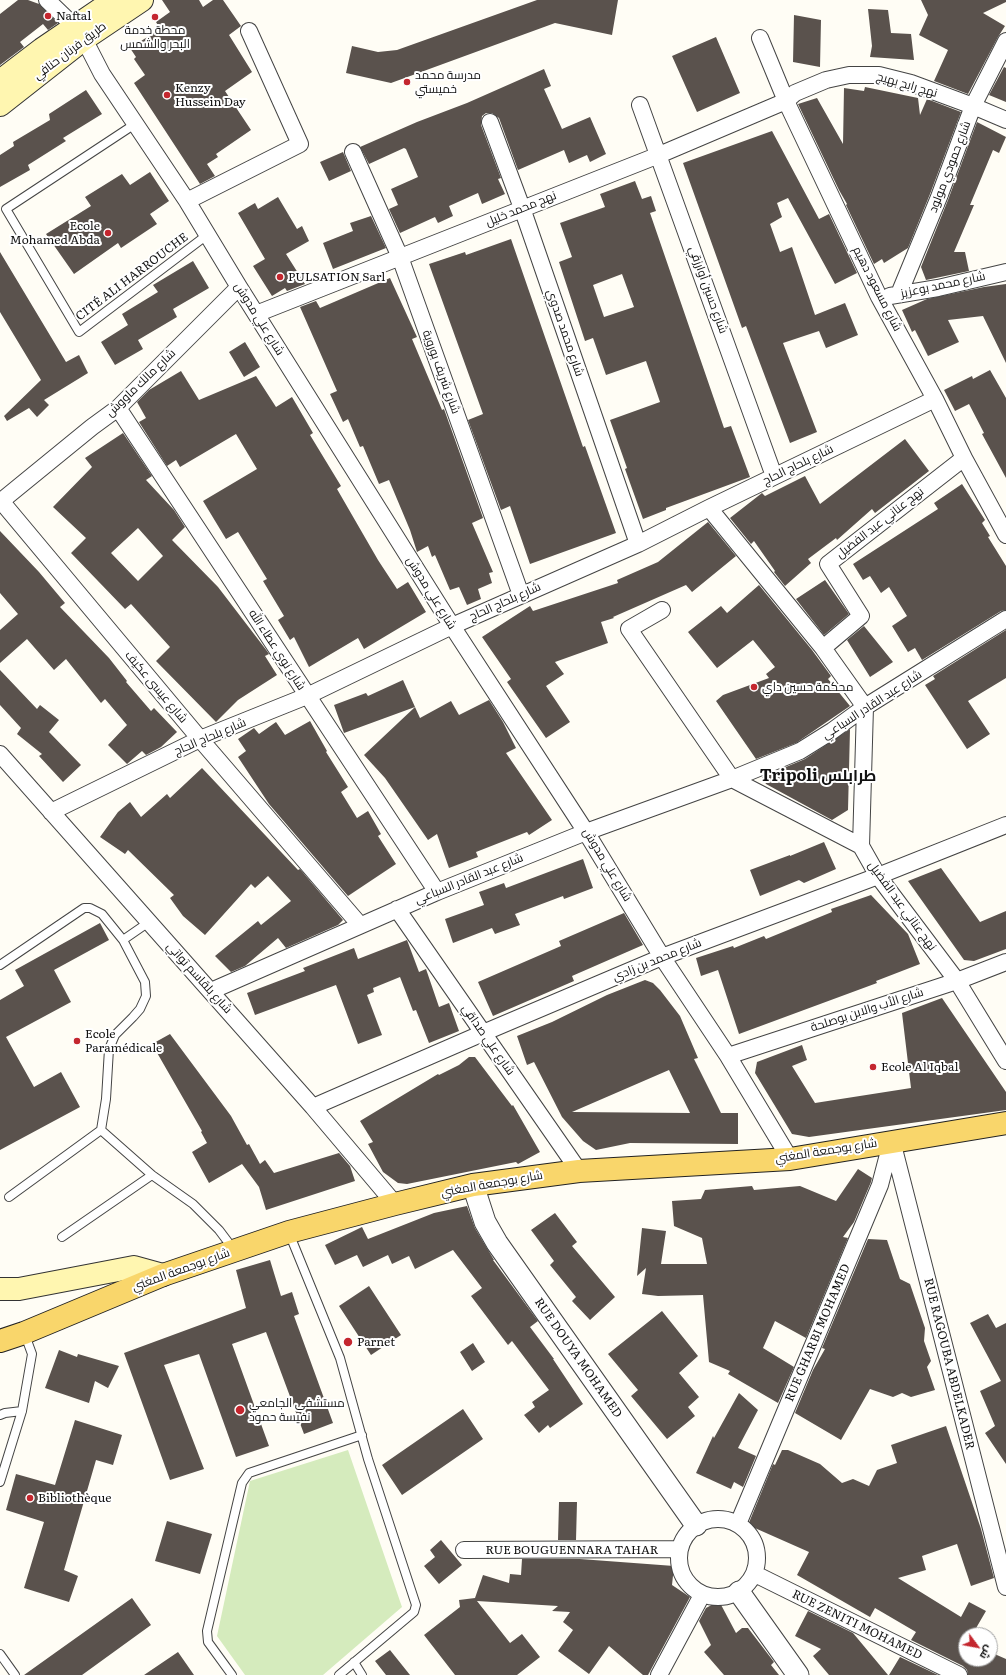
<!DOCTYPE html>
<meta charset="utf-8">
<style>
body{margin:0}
#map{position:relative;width:1006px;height:1675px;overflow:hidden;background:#fffdf5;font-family:Literata,Cairo,serif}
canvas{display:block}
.north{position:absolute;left:958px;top:1627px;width:40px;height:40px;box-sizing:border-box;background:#fff;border:1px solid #a0a0a0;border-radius:50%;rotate:122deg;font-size:11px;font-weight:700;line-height:16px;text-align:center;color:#111}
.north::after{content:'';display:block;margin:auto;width:14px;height:18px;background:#c4262e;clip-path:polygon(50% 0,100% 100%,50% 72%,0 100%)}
</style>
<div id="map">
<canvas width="1006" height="1675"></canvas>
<div class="north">ش</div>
</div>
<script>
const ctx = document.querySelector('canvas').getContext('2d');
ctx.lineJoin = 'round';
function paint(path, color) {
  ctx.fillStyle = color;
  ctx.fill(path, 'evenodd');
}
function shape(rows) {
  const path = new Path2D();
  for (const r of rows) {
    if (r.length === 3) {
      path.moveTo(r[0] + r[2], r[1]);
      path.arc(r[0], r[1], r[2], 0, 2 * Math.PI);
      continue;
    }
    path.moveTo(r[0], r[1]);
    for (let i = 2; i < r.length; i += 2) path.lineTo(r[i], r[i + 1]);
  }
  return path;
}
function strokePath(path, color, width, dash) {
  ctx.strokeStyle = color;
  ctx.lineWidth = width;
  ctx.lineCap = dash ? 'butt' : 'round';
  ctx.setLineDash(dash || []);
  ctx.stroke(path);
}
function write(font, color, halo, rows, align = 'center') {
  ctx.font = font + ' Literata,Cairo,serif';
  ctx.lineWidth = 4;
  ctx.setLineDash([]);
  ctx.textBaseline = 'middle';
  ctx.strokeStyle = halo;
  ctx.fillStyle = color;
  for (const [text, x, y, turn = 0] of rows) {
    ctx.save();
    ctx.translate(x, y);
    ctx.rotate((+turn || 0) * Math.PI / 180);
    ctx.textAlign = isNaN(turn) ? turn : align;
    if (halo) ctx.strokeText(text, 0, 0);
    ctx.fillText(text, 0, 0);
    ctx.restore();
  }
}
paint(shape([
 [348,1450,402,1607,323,1675,245,1675,217,1636,250,1481]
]), '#d5ebbd');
paint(shape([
 [18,0,28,0,39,4,58,23,48,30,43,24,20,42,24,47,0,65,0,14],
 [162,0,199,0,203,7,213,0,223,0,241,26,229,35,252,72,225,91,251,130,216,154,218,157,207,164,215,176,200,184,134,83,145,75,134,59,136,57,130,48,160,29,156,22,170,12],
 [537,0,618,0,612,35,555,23,391,83,346,73,352,46,378,52,397,50],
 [921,0,1006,0,1006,2,983,13,1005,26,998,37,968,94,934,81,948,50,919,35,928,15],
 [868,9,888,10,891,33,911,34,914,60,870,57,872,46],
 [794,15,821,20,820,67,793,62],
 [716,37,740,93,697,112,672,56],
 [1004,67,1006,68,1006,102,989,95],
 [544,69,551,86,544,89,562,129,590,117,606,154,590,162,587,155,569,163,564,150,518,170,499,118,492,113,486,113,482,116,481,125,501,178,498,179,505,194,482,204,478,193,449,206,453,216,438,223,435,217,400,233,389,209,398,205,391,189,418,177,406,149,404,148,369,164,360,147,417,122,467,103],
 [865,87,918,98,920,115,927,99,961,112,930,194,908,248,884,263,882,259,874,264,846,205,847,204,839,190,798,104,817,98,843,144,844,88,864,91],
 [86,90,102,114,63,138,66,141,28,165,30,170,0,187,0,155,14,146,13,142,50,120,49,114],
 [977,122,1006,137,999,153,993,150,970,205,974,205,954,252,965,252,969,271,926,280,921,267,948,200],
 [772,131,819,219,829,214,857,273,835,284,788,198,777,203,782,217,770,224,780,252,792,247,815,315,845,303,858,335,826,348,819,331,783,343,817,432,790,443,746,326,742,328,683,163],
 [343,152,351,171,329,181,320,162],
 [150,172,169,201,150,214,157,224,121,248,118,243,74,274,46,234,91,206,85,197,122,174,130,185],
 [635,181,642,199,651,196,656,211,650,213,724,428,731,426,750,477,666,508,666,510,643,519,625,469,627,468,610,420,660,402,646,361,606,375,593,338,585,341,559,262,572,257,560,223,605,207,600,194],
 [622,274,634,307,604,317,593,285],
 [278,197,297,229,302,226,309,241,286,254,305,284,287,291,285,288,272,296,253,266,265,259,238,213,255,203,258,209],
 [371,216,386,248,333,269,323,243,353,231,350,223],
 [511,239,583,447,585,446,616,533,530,564,510,506,501,510,468,420,483,414,429,264,465,252,466,255],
 [0,252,66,362,79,355,88,373,44,400,49,405,37,417,29,408,7,421,4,416,41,380,0,312],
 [193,261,209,288,173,309,177,317,138,340,143,349,115,365,101,342,128,325,122,314,158,292,153,285],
 [390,278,417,337,412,339,442,410,444,409,483,518,472,523,493,572,489,573,492,583,478,589,481,599,467,605,459,587,450,590,435,555,432,557,428,546,417,552,410,530,389,480,379,484,363,446,360,447,348,419,343,422,330,394,337,391,300,307,316,301,320,308],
 [1006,284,1006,363,983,316,948,320,959,342,928,356,915,330,912,332,902,310,927,299,984,287],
 [245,342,260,367,244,377,229,352],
 [990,370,1006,398,1006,478,982,434,984,433,969,404,955,411,944,390,972,376,973,379],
 [181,371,199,400,256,376,276,407,292,397,313,433,310,435,341,486,337,489,378,560,397,589,408,582,426,612,364,649,358,638,309,667,294,637,290,640,278,620,284,616,263,581,267,579,238,532,226,539,203,501,257,469,236,434,180,467,176,460,167,466,139,422,146,418,137,402,149,390],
 [123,433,152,476,146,480,174,510,185,527,172,540,218,587,267,651,269,654,265,656,277,675,238,700,216,722,156,661,170,647,131,604,125,609,71,553,86,538,53,507,92,467,85,458],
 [138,528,163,556,138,581,111,553],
 [905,439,929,471,875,513,872,509,837,540,836,538,808,559,811,563,785,586,774,572,775,571,754,541,751,544,730,518,762,493,765,496,805,476,820,504],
 [962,484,985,520,982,523,990,536,988,537,1006,566,1006,610,1001,611,922,660,915,648,908,652,892,626,907,616,889,587,881,593,870,576,863,580,853,564,938,509,934,503],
 [708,522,736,556,692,592,686,585,613,617,614,618,601,622,608,643,555,662,564,674,546,686,570,722,546,738,507,682,511,679,482,637,530,606,533,611,618,583,617,580,658,562],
 [0,531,39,572,65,603,60,607,109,658,127,681,126,682,151,711,154,708,177,732,161,747,146,755,142,751,127,764,108,745,127,725,105,699,101,703,66,659,54,670,27,639,0,663,0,630,18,614,0,593],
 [825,580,849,614,824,635,796,599],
 [759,585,812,650,831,676,828,679,850,706,796,743,756,759,716,701,723,695,769,678,766,674,775,667,753,640,717,668,688,632,721,606,727,613],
 [864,626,893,662,870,677,847,640],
 [1006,630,1006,678,968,701,990,734,967,749,925,685,935,679,933,676],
 [0,670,37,709,40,705,59,720,49,732,81,765,63,782,39,756,42,754,17,734,21,728,0,705],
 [403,680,415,707,344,733,334,705,366,693,368,696],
 [489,700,503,722,516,748,506,753,552,820,529,835,527,832,476,852,478,857,449,868,437,834,428,840,385,778,364,755,415,707,420,718,451,701,459,715],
 [310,721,327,751,326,752,348,787,341,792,357,818,368,811,381,834,378,836,396,864,348,896,269,804,238,757,246,751,238,739,254,728,259,734,276,722,285,735],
 [850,729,848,810,832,820,766,784,762,777,805,759],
 [202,768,298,870,300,869,343,920,338,925,286,948,278,938,245,966,231,972,215,956,258,921,261,925,291,901,268,876,255,888,251,884,205,935,183,916,170,898,174,895,128,850,125,854,100,837,118,812,130,802,141,817,167,794,170,798],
 [824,842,836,869,804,883,799,880,760,896,750,870,790,855,790,856],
 [583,859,593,888,564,899,563,896,515,914,520,925,495,934,492,928,453,943,445,919,484,905,479,892,504,883,506,888],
 [941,868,980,922,1006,911,1006,949,974,961,964,960,908,881],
 [871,895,908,934,920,964,876,981,877,983,739,1034,718,970,701,976,696,958,733,946,734,948,764,936,766,939,832,912,831,909],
 [624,913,643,945,572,976,574,981,493,1016,478,982,561,946,559,941],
 [100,923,109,940,54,970,71,1002,6,1037,34,1087,61,1072,80,1107,0,1150,0,1000,24,986,15,970],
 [407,940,419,972,426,969,439,1007,449,1003,459,1031,429,1043,416,1010,413,1011,400,977,373,988,374,992,367,995,382,1035,358,1044,336,985,255,1015,247,993,305,971,303,968,354,948,358,959],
 [645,980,653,983,660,990,680,1016,698,1058,694,1059,721,1113,738,1113,738,1144,630,1143,596,1150,583,1141,562,1117,534,1062,527,1065,517,1036,552,1022,607,995],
 [669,1070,690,1113,572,1112],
 [942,998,1006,1092,1006,1110,809,1137,792,1134,755,1073,757,1062,802,1045,807,1060,792,1066,815,1103,911,1088,902,1013],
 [170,1034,231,1116,247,1145,249,1144,260,1164,265,1160,274,1173,339,1153,350,1166,355,1181,266,1210,259,1187,242,1164,209,1183,192,1152,207,1143,201,1132,202,1131,152,1044],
 [469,1057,475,1057,512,1106,513,1105,540,1152,518,1164,516,1162,407,1184,398,1183,383,1172,368,1144,373,1142,360,1121,438,1074,439,1075,459,1065],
 [858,1169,872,1178,871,1182,854,1222,843,1237,848,1238,806,1338,775,1321,763,1348,794,1367,778,1403,728,1374,730,1371,709,1362,703,1295,658,1296,642,1294,646,1268,637,1276,642,1228,666,1231,661,1264,707,1264,702,1238,674,1226,672,1201,701,1199,705,1190,752,1186,754,1190,800,1186,836,1201],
 [467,1206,475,1228,494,1260,493,1260,538,1321,530,1327,554,1359,553,1359,583,1404,550,1428,548,1425,539,1433,524,1415,535,1407,532,1402,549,1390,512,1341,508,1345,471,1296,482,1288,453,1250,415,1269,409,1256,392,1264,388,1255,363,1267,357,1255,335,1265,325,1245,362,1227,368,1239,434,1213],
 [555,1213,577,1242,572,1246,615,1297,590,1320,572,1301,576,1297,550,1265,554,1261,531,1230],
 [868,1239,887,1240,900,1279,910,1284,925,1328,924,1341,931,1361,927,1367,935,1390,911,1397,902,1393,893,1397,870,1389,841,1440,795,1413,813,1370,825,1349,822,1348],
 [270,1260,281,1296,292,1292,299,1314,294,1316,333,1423,304,1434,266,1332,232,1344,269,1446,236,1457,199,1354,164,1365,204,1469,170,1480,124,1353,246,1308,236,1270],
 [369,1286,401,1335,371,1355,339,1306],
 [662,1311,698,1356,679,1373,699,1397,688,1407,695,1416,667,1439,631,1396,638,1390,608,1354],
 [988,1314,996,1328,1006,1323,1006,1464,985,1433,995,1426,980,1391,1001,1381,970,1323],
 [473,1343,485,1362,472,1371,460,1352],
 [59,1350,77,1357,78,1354,119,1366,108,1388,95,1381,89,1403,45,1388],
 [739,1393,758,1410,738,1448,756,1456,743,1487,734,1482,731,1489,696,1473,713,1436,714,1438],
 [463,1409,483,1439,402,1495,382,1465],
 [75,1420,122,1435,113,1465,96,1460,64,1570,78,1576,69,1602,24,1588,44,1522,6,1510,16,1474,55,1485],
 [946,1426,981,1529,994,1578,971,1586,957,1544,922,1556,926,1570,898,1578,961,1617,969,1602,986,1611,972,1635,966,1635,966,1659,990,1659,990,1652,1006,1659,1006,1675,968,1675,967,1670,963,1666,911,1640,916,1632,875,1608,870,1617,797,1575,809,1552,748,1525,773,1464,775,1465,782,1450,788,1450,820,1464,842,1483,853,1479,869,1486,877,1470,897,1463,891,1445],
 [559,1502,577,1502,576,1540,558,1540],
 [167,1521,212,1534,200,1574,155,1561],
 [441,1540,462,1565,439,1584,424,1566,435,1557,430,1550],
 [522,1559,580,1559,674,1566,672,1585,690,1597,648,1675,643,1675,609,1646,589,1674,558,1651,573,1630,563,1622,570,1612,552,1611,558,1606,477,1601,510,1643,522,1634,540,1657,517,1675,455,1675,424,1635,460,1607,459,1600,475,1598,483,1575,509,1583,510,1574,521,1575],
 [132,1598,151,1625,82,1675,24,1675],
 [719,1601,736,1633,742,1628,748,1628,774,1662,771,1665,779,1675,724,1675,704,1652,711,1645,699,1621,706,1608],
 [808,1611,853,1633,888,1675,829,1675,813,1656,821,1649,795,1636],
 [390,1650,410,1675,386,1675,375,1661],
 [178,1652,194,1675,144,1675],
 [900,1657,938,1675,889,1675]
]), '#5a524d');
const service = shape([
 [135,124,6,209,79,332,207,235],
 [123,940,149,922],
 [0,965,84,908,90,908,102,914,123,940,145,982,146,996,140,1009,133,1017,115,1035,109,1049,106,1099,101,1130,9,1197],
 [101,1130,152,1175,193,1204,219,1230,234,1250],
 [289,1233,340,1358,368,1459,416,1605,414,1612,339,1675],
 [62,1237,152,1175],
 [0,1415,5,1413,22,1411],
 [0,1482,22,1411,32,1354,25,1335],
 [0,1654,15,1675],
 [354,1662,362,1675],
 [232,1675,208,1642,207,1631,242,1483,249,1473,362,1435]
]);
const minor = shape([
 [47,0,74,26,84,39,102,74,187,201,239,287,452,626,586,832,662,957,728,1056,790,1159],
 [760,38,786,101,879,297,935,399,964,458,1006,535],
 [640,105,774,476],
 [490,122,522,208,638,544],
 [353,152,400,257,521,595],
 [187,201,300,144,249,31],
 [899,294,939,197,973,106,1006,41],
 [890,296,938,288,1006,272],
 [256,314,659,155,786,101,795,93,826,80,849,75,879,75,911,83,973,106,1006,120],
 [118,408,437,892],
 [1,501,200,739,360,925],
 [0,502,92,427,118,408,239,287],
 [709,508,823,648,865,707,861,846,878,876,957,981,1006,1061],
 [662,610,629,629,732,779,861,846],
 [823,648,861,616,828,564,964,458],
 [0,754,313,1107,395,1204],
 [51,812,200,739,307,696,452,626,638,544,709,508,935,399],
 [397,909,579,1171],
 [211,991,437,892,586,832,732,779,800,751,832,731,865,707,1006,619],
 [728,1056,957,981,1006,962],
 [313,1107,483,1033,662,957,878,876,1006,825],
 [892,1141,1006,1587],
 [718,1558,39],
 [738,1524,880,1185,891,1143],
 [464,1550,679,1549],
 [755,1574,959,1675],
 [659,1675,702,1595]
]);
const tertiary = shape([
 [473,1185,485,1222,497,1243,696,1525],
 [739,1592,798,1675]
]);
const secondary = shape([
 [0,81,42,49,114,0],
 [0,105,84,39,142,0],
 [0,1289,19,1289,134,1267,163,1275]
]);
const primary = shape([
 [0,1341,24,1333,163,1275,289,1232,395,1204,473,1185,579,1171,790,1159,1006,1123]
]);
strokePath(service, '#444', 10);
strokePath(minor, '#444', 18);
strokePath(tertiary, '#444', 23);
strokePath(secondary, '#333', 24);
strokePath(primary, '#222', 24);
strokePath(service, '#fff', 8);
strokePath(minor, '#fff', 16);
strokePath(tertiary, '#fff', 21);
strokePath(secondary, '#fff6b0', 22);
strokePath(primary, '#f9d66b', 22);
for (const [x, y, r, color] of [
 [48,16,4,"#c4262e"],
 [155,17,4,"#c4262e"],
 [407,82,4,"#c4262e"],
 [167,95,4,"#c4262e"],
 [108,233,4,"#c4262e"],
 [280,277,4,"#c4262e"],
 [754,687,4,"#c4262e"],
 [77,1041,4,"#c4262e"],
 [873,1067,4,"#c4262e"],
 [348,1342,5,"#c4262e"],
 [240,1410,5,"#c4262e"],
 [30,1498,4,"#c4262e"]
]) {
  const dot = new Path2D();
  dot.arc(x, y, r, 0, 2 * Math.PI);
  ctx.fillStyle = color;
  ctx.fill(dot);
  strokePath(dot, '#fff', 1.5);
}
write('12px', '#111', '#fff', [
 ["Naftal",56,16],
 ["محطة خدمة",155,30,"center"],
 ["البحر والشمس",155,44,"center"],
 ["مدرسة محمد",415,75],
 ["خميستي",415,89],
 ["Kenzy",175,88],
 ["Hussein Day",175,102],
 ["Ecole",100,226,"right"],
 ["Mohamed Abda",100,240,"right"],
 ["PULSATION Sarl",288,277],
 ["محكمة حسين داي",762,687],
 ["Ecole",85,1034],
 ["Paramédicale",85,1048],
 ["Ecole Al Iqbal",881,1067],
 ["Parnet",357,1342],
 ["مستشفى الجامعي",249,1403],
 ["نفيسة حمود",249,1417],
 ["Bibliothèque",38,1498]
], 'left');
write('12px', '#111', '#fff', [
 ["طريق فرنان حنافي",70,51,-37],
 ["نهج رابح بهيج",907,85,16],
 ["شارع حمودي مولود",950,167,-69],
 ["نهج محمد خليل",521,209,-22],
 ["CITÉ ALI HARROUCHE",132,277,-37],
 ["شارع محمد بوعزيز",943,285,-12],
 ["شارع مسعود دهيم",877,289,63],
 ["شارع حسين أوارزقي",708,290,70],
 ["شارع علي مدوش",259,319,58],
 ["شارع محمد صدوي",565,333,71],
 ["شارع شريف بوروية",441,372,70],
 ["شارع مالك ماووش",141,383,-44],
 ["شارع بلحاج الحاج",798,465,-26],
 ["نهج عناني عبد الفضيل",880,523,-38],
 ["شارع علي مدوش",431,593,58],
 ["شارع بلحاج الحاج",505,602,-24],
 ["شارع نوي عطاء الله",277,650,57],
 ["شارع عيسى عكيف",156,687,50],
 ["شارع عبد القادر السباعي",872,705,-33],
 ["شارع بلحاج الحاج",210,737,-23],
 ["شارع علي مدوش",607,865,59],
 ["شارع عبد القادر السباعي",469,879,-22],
 ["نهج عناني عبد الفضيل",902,906,54],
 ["شارع محمد بن زادي",657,960,-22],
 ["شارع بلقاسم تواتي",199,978,48],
 ["شارع الأب والابن بوصلحة",867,1010,-18],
 ["شارع علي صداقي",488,1040,55],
 ["شارع بوجمعة المغني",826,1151,-9],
 ["شارع بوجمعة المغني",492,1184,-10],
 ["شارع بوجمعة المغني",181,1270,-20],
 ["RUE GHARBI MOHAMED",818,1333,-67],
 ["RUE DOUYA MOHAMED",578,1358,55],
 ["RUE RAGOUBA ABDELKADER",949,1364,76],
 ["RUE BOUGUENNARA TAHAR",572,1550],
 ["RUE ZENITI MOHAMED",857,1625,26]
]);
write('bold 16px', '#111', '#fff', [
 ["Tripoli طرابلس",818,776]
]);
</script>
